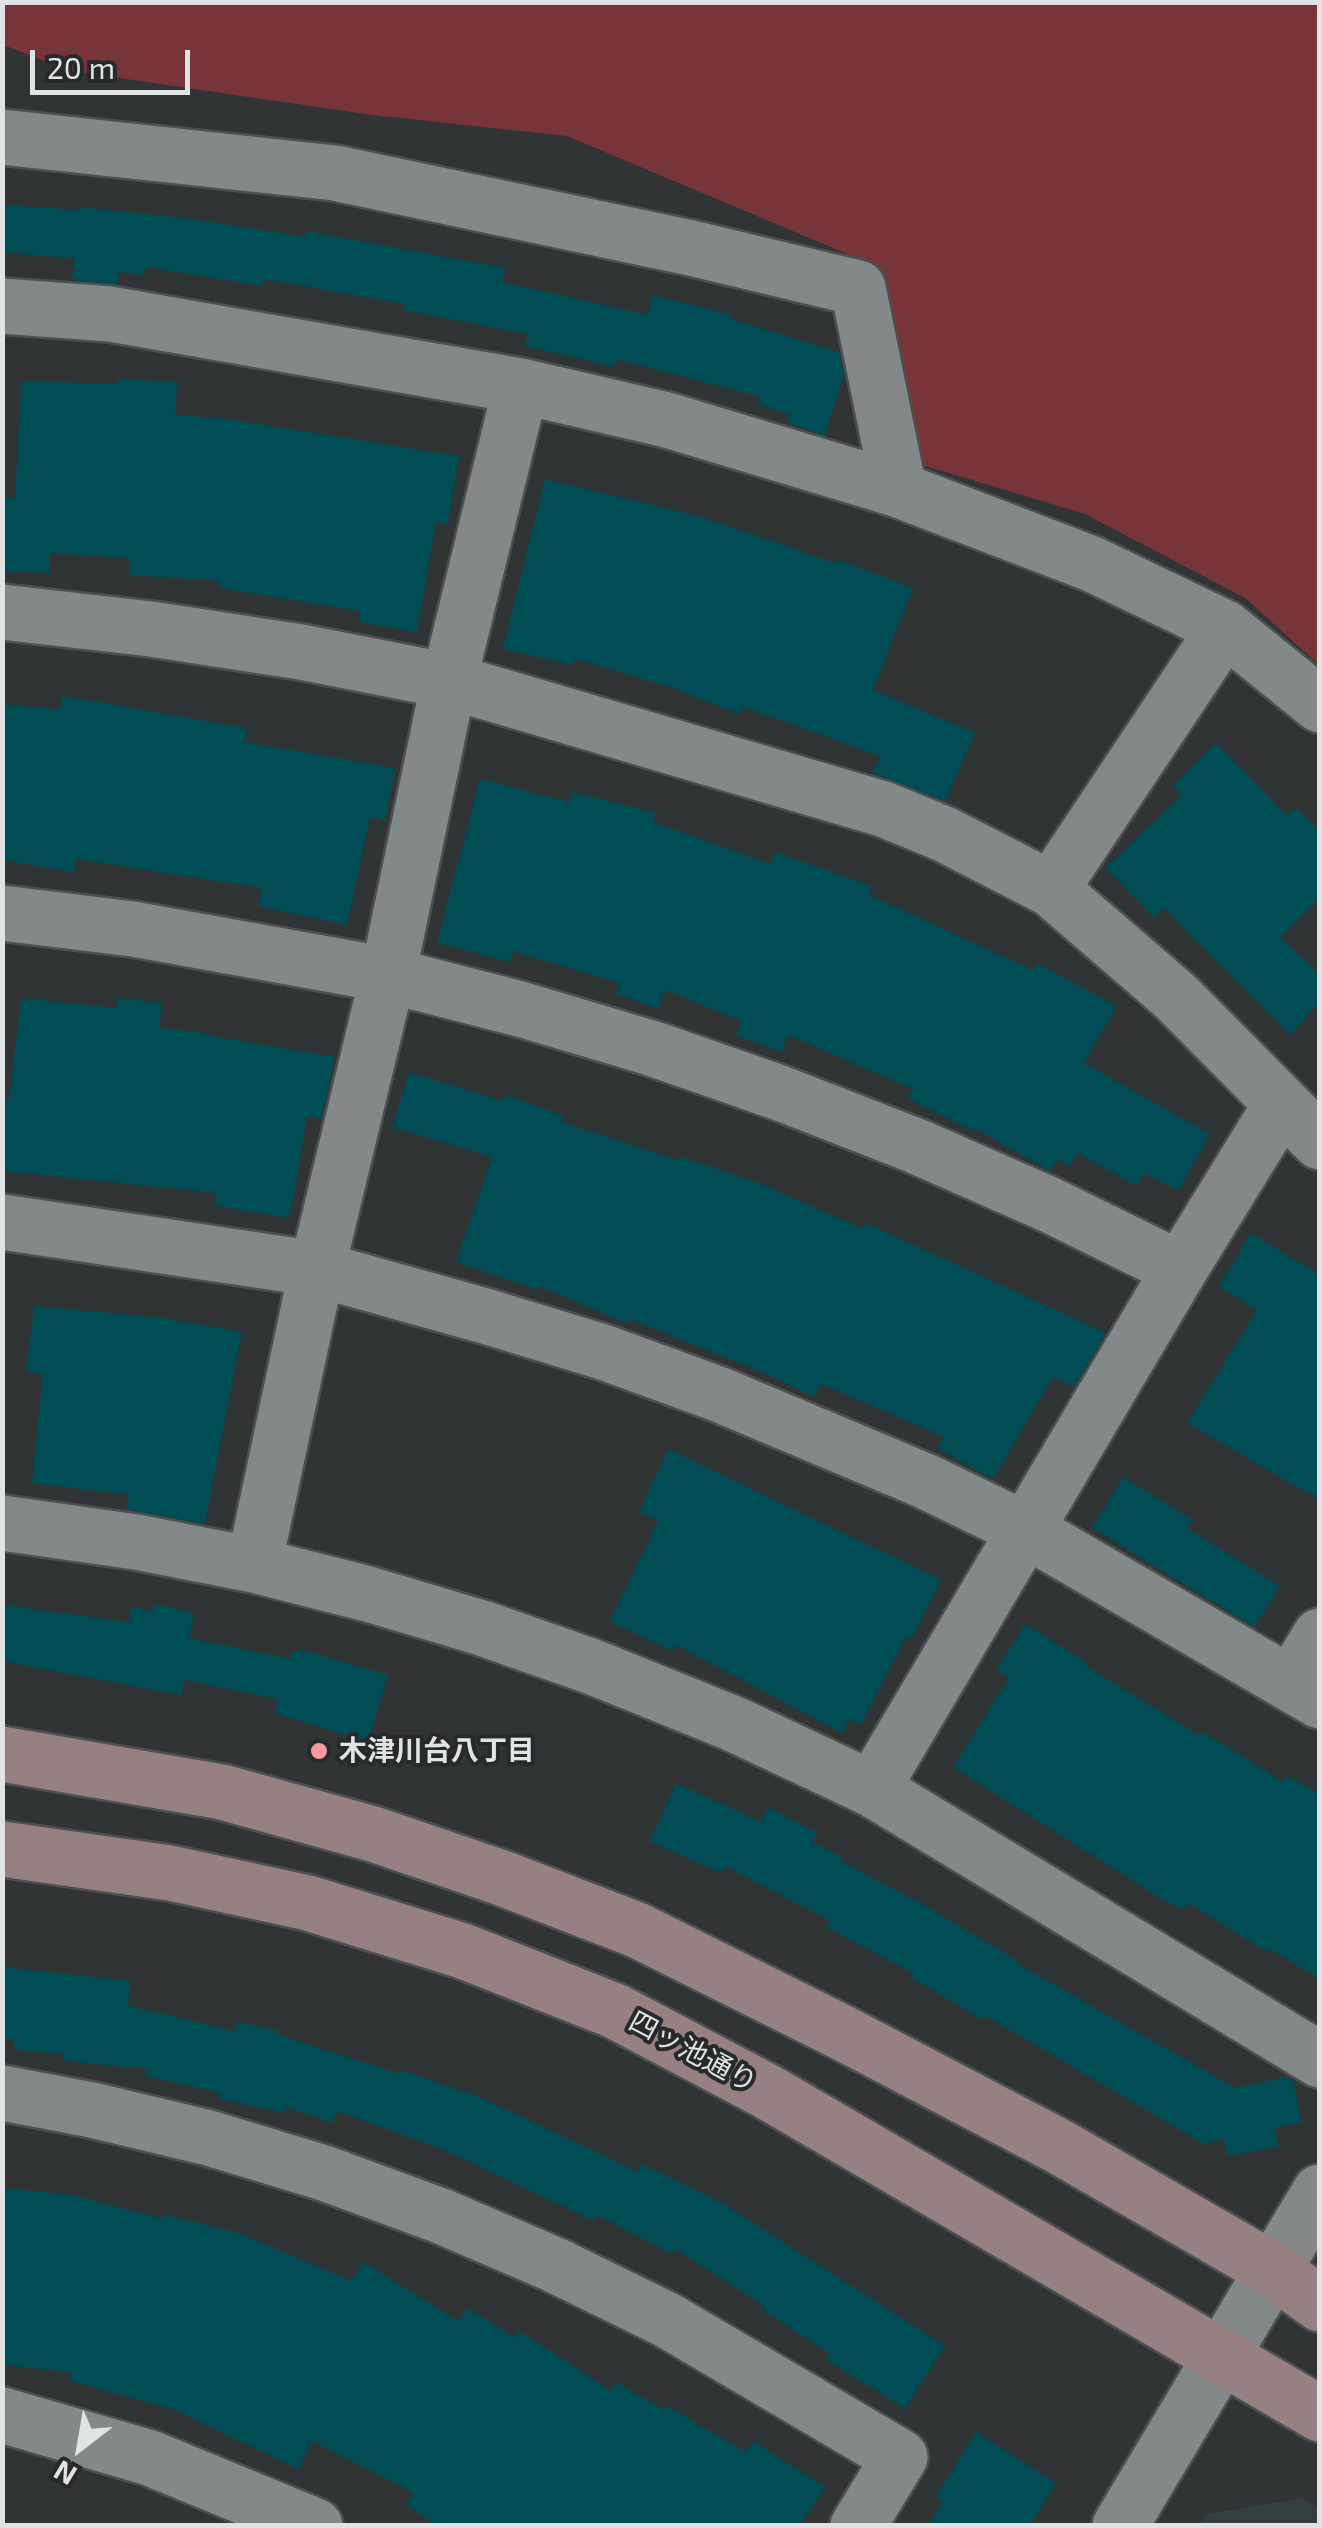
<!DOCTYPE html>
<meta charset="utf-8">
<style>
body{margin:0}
#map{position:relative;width:1322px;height:2528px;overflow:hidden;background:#303435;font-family:"Exo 2",sans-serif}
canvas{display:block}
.frame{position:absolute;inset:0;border:5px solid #e1e4e4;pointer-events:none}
.north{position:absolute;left:30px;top:2398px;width:100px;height:100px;-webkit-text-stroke:8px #262a2b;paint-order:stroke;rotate:211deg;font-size:28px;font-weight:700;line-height:40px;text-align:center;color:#e1e4e4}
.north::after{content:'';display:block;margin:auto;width:35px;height:45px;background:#e1e4e4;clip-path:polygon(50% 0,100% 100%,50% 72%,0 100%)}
.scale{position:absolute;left:30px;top:50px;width:160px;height:45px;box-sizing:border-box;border:5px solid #e1e4e4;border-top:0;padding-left:12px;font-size:30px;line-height:35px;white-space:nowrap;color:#e1e4e4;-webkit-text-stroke:8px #262a2b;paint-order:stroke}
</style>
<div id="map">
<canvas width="1322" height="2528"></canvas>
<div class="frame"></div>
<div class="north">N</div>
<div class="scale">20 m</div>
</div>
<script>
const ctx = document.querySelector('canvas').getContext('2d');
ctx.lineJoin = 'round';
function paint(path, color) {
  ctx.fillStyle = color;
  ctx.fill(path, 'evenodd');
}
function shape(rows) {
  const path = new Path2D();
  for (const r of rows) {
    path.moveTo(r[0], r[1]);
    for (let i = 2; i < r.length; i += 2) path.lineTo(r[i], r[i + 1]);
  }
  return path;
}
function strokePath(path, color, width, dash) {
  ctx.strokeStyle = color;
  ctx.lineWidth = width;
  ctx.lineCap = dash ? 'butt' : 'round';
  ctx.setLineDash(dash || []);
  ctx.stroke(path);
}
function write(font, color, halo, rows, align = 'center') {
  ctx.font = font + ' "Exo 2","Noto Sans JP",sans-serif';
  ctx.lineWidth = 8;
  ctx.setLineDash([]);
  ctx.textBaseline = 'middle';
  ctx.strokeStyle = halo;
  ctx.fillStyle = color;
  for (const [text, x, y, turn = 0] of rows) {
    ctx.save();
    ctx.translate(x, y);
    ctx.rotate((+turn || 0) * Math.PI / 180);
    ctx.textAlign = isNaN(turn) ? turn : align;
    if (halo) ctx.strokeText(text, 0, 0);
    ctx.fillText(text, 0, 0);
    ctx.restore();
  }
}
paint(shape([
 [1302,2498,1319,2508,1319,2525,1199,2525,1206,2514]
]), '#343f41');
paint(shape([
 [2,3,1319,3,1319,665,1245,598,1085,514,922,465,871,264,567,136,372,115,71,71,3,45]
]), '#773439');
paint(shape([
 [2,205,80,210,80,207,192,219,305,237,306,231,505,268,502,282,648,315,653,295,732,315,731,319,839,352,844,374,825,435,787,423,789,414,758,405,761,397,616,359,614,367,525,346,528,334,403,310,404,304,265,279,264,286,145,267,144,275,119,272,118,284,72,280,74,258,2,253],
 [118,379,177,382,175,415,220,418,459,456,448,524,436,522,417,632,358,622,360,611,219,588,221,581,129,575,129,558,50,553,49,573,2,571,4,497,15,498,21,381,118,384],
 [545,479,702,517,837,564,839,560,913,588,873,690,975,733,945,801,873,773,880,756,743,707,740,714,667,686,575,659,573,665,503,649],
 [63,696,247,728,245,742,395,768,385,820,370,817,347,925,258,906,262,888,76,859,74,872,2,860,2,704,60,710],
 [1216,743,1286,815,1295,807,1320,832,1320,898,1280,937,1320,975,1320,1002,1290,1035,1164,908,1154,918,1105,868,1182,795,1173,786],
 [480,779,569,802,572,792,656,813,653,822,771,864,775,852,872,886,869,895,1033,970,1037,963,1116,1006,1084,1063,1210,1134,1178,1191,1144,1173,1136,1186,1077,1153,1070,1166,1058,1159,1050,1171,974,1128,973,1131,908,1099,913,1089,788,1035,782,1052,736,1036,742,1021,665,990,658,1009,615,994,619,983,512,951,510,962,437,943],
 [21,998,117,1008,118,998,162,1003,159,1028,211,1034,211,1036,335,1057,321,1119,307,1116,290,1218,215,1206,217,1193,2,1171,2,1099,9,1099],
 [409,1072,503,1101,506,1095,564,1116,562,1122,680,1161,682,1157,759,1183,863,1229,866,1223,1106,1333,1074,1387,1053,1377,993,1479,937,1448,944,1437,821,1384,814,1397,764,1373,630,1319,628,1324,539,1286,538,1290,456,1262,492,1157,392,1127],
 [1251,1233,1320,1275,1320,1500,1187,1423,1257,1310,1219,1286],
 [34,1306,162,1318,242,1332,205,1524,126,1509,129,1495,32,1483,43,1374,26,1372],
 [668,1449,941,1580,911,1640,906,1637,861,1725,849,1719,842,1733,676,1645,672,1651,610,1621,658,1521,639,1512],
 [1123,1477,1193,1520,1188,1529,1280,1586,1254,1627,1092,1528],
 [155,1604,194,1613,189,1638,290,1659,293,1650,299,1652,300,1649,388,1675,368,1742,274,1713,278,1699,184,1680,181,1695,2,1661,2,1605,129,1622,131,1607,154,1611],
 [1025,1624,1087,1663,1086,1666,1200,1736,1203,1732,1283,1782,1287,1775,1320,1795,1320,1979,1269,1949,1267,1952,1188,1903,1183,1910,1160,1898,953,1767,1009,1678,996,1670],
 [676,1783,761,1822,768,1807,817,1833,812,1842,842,1857,840,1861,922,1904,1018,1961,1016,1963,1235,2088,1287,2077,1293,2080,1302,2122,1275,2128,1279,2146,1228,2156,1224,2139,1204,2144,986,2016,983,2020,910,1977,913,1973,826,1927,829,1920,724,1866,721,1873,650,1841],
 [2,1967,131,1981,128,2006,235,2031,237,2022,277,2030,276,2034,400,2074,402,2070,484,2099,638,2172,642,2164,722,2203,945,2346,905,2409,827,2360,830,2354,760,2308,762,2304,675,2249,672,2254,597,2215,594,2221,444,2150,337,2111,333,2123,285,2107,284,2113,219,2099,221,2093,146,2076,147,2069,64,2061,65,2055,13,2049,14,2040,2,2039],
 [2,2188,72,2195,163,2219,164,2214,241,2234,351,2281,363,2262,458,2321,468,2308,515,2338,519,2331,611,2391,616,2382,665,2410,667,2406,746,2452,753,2441,825,2487,800,2526,438,2526,406,2505,414,2493,312,2441,298,2469,175,2410,70,2381,72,2372,2,2365],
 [976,2432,1056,2483,1030,2526,927,2526,943,2501,936,2496]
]), '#004d56');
const minor = shape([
 [2,137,335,173,691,248,858,288,899,490],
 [2,306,110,314,521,386,667,420,899,490,1092,564,1225,628,1320,705],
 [2,612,151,629,301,652,449,681,883,809,944,834,1051,889,1176,997,1320,1142],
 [1051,889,1225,628],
 [2,913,133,929,388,975,520,1009,651,1048,780,1093,916,1146,1050,1205,1180,1269],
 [2,1222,317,1269,485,1316,603,1352,718,1394,925,1481,1026,1530,1320,1701],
 [2,1523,136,1542,254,1565,368,1594,482,1628,593,1667,734,1724,872,1789,1320,2060],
 [254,1565,317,1269,388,975,449,681,521,386],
 [1291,1684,1320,1636],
 [872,1789,1180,1269,1281,1105],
 [2,2093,92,2110,209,2138,324,2173,441,2216,555,2265,667,2320,900,2457,858,2526],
 [1273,2270,1320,2192],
 [2,2415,150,2458,315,2526]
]);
const tertiary = shape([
 [1120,2526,1273,2270]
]);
const secondary = shape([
 [2,1754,222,1792,373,1834,502,1878,637,1930,843,2033,1060,2147,1273,2270,1320,2304],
 [2,1849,170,1873,308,1903,463,1951,615,2011,768,2092,1320,2414]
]);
strokePath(minor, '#4c5050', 60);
strokePath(tertiary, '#4c5050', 60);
strokePath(secondary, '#4c5050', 60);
strokePath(minor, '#838888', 55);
strokePath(tertiary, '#838888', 55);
strokePath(secondary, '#978082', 55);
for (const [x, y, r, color] of [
 [319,1751,10,"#f59b9e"]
]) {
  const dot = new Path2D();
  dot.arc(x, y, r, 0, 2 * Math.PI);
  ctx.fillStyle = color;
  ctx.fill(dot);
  strokePath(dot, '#262a2b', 4);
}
write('bold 28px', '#e1e4e4', '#262a2b', [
 ["木津川台八丁目",339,1751]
], 'left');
write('28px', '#e1e4e4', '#262a2b', [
 ["四ッ池通り",693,2052,28]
]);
</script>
